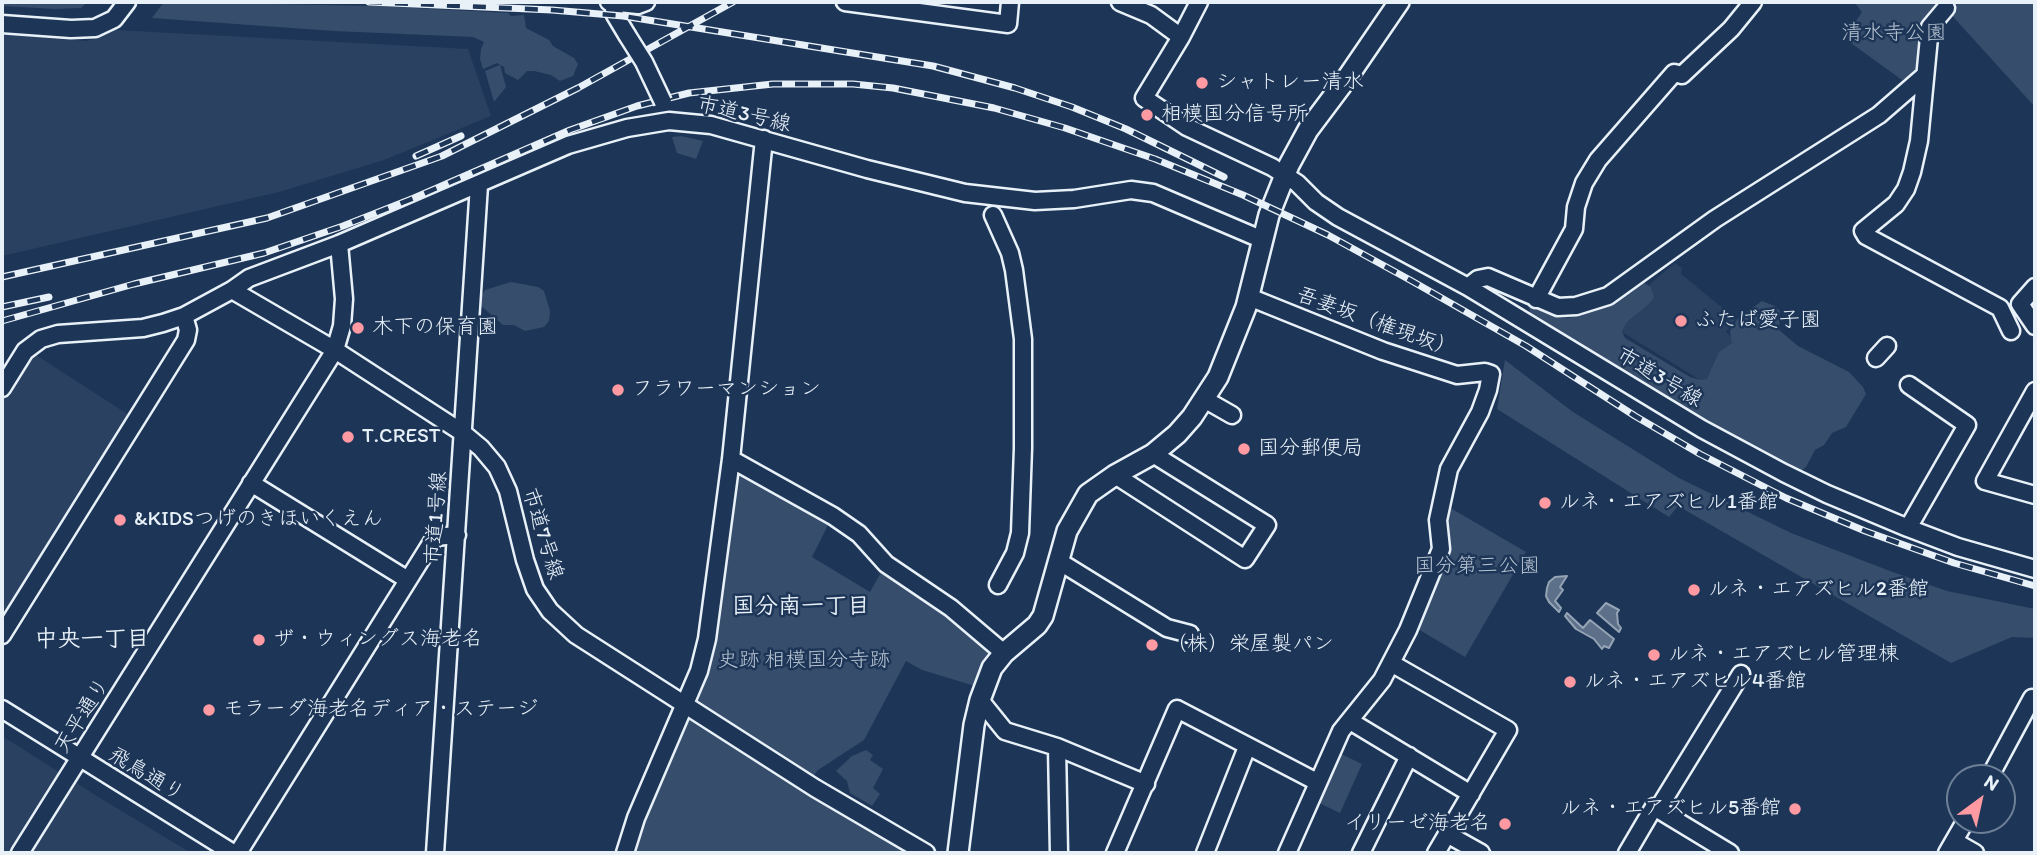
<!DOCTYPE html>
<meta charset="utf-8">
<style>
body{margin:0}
#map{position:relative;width:2037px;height:855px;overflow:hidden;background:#1d3557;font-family:Itim,sans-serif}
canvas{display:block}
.frame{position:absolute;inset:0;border:4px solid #e8f1f8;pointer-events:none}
.north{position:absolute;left:1946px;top:764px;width:70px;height:70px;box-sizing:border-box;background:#1d3557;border:2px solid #6e8097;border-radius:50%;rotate:33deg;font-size:19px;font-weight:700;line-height:28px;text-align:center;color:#e8f1f8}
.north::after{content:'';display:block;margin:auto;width:24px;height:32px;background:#ff9aa2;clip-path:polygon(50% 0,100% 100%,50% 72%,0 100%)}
</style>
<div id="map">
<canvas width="2037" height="855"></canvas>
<div class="frame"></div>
<div class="north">N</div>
</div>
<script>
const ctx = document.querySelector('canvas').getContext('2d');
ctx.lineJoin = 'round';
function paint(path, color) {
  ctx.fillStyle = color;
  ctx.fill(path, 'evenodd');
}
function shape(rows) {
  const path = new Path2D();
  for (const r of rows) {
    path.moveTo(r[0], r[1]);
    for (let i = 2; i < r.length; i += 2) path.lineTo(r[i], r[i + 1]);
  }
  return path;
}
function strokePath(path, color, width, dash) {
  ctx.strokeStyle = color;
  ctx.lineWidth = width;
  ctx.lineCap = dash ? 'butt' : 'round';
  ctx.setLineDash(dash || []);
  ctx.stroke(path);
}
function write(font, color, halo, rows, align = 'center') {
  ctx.font = font + ' Itim,"Klee One",sans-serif';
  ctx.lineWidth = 5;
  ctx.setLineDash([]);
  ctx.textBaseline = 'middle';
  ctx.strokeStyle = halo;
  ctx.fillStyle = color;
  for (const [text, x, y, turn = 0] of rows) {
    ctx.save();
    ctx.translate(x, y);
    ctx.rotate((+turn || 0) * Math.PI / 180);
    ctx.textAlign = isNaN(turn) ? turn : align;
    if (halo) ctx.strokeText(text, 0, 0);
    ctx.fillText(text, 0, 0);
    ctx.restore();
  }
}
paint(shape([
 [116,30,468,49,491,116,384,160,279,192,2,256,2,34,87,41],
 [1675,263,1682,268,1681,274,1736,319,1726,332,1738,342,1705,383,1622,332,1625,323,1651,292,1650,284],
 [33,353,132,417,2,626,2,402],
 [2,736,97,796,191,853,2,853]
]), '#2a4162');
paint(shape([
 [2,2,87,2,81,8,55,9,2,6],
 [164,2,378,6,508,13,511,16,524,15,526,28,549,40,553,46,574,58,578,64,573,76,560,81,551,75,534,71,527,71,518,80,505,73,504,67,500,65,506,87,494,102,485,71,500,65,497,63,483,69,480,59,481,49,484,42,473,37,334,31,152,18],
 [1854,2,2035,2,2035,107,1947,10,1939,13,1918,72,1902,80,1844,38,1862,12],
 [681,136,703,141,696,159,677,153,672,137],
 [511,282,538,287,544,291,550,311,549,321,544,327,525,331,514,325,503,325,481,306,479,299,485,290],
 [1643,282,1651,287,1654,297,1651,302,1627,322,1622,331,1625,338,1690,377,1701,380,1707,379,1719,352,1732,343,1730,331,1738,318,1762,301,1775,306,1780,311,1779,330,1798,346,1849,372,1863,387,1866,394,1846,427,1832,433,1824,445,1815,450,1806,467,1800,472,1790,471,1765,453,1724,431,1717,430,1641,386,1639,380,1630,374,1617,376,1556,337,1552,326,1530,313,1529,308,1531,306,1545,310,1557,318,1569,318,1632,292],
 [1505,360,1573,412,1679,478,1791,533,1890,571,1947,591,2035,609,2035,638,2012,637,1951,663,1678,506,1669,517,1497,409],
 [741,467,830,521,812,557,870,592,884,567,971,631,992,654,975,686,922,670,906,661,864,740,818,770,804,789,910,853,634,853,660,782,697,701,715,642,735,475],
 [1447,506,1526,552,1465,657,1418,629,1447,550],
 [866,750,873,755,870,760,883,769,873,788,880,794,872,806,850,793,847,781,836,771,852,756],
 [1339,753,1362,764,1340,813,1317,802]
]), '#374d6c');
const water = shape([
 [1567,576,1560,587,1563,590,1555,601,1561,608,1559,612,1549,602,1546,596,1547,588,1549,582,1555,577,1567,576],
 [1606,603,1619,610,1617,613,1618,624,1621,628,1619,632,1597,613,1606,603],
 [1567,613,1583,628,1590,620,1614,639,1609,648,1604,646,1602,649,1594,639,1576,629,1565,616,1567,613]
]);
paint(water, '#5d7089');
strokePath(water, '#95a4b5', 2);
const minor = shape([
 [609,2,638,5,646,2],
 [845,2,1008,24,1010,2],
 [1120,2,1151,15,1181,37],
 [1199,2,1181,37,1144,98,1187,127,1272,167,1297,183,1316,202,1338,217,1468,287,1702,429,1784,473,1827,494,1908,528,1958,547,2035,569],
 [613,3,615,15,627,35],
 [1946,8,1930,27,1919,141,1912,172,1906,189,1896,204,1863,231,1866,236,2000,308,2011,331],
 [2,24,71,29,95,28,114,19,127,2],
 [993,215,1010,253,1014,270,1023,339,1023,448,1020,533,1015,553,998,585],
 [1468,287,1478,279,1488,277,1558,307,1576,306,1608,296,1715,219,1879,115,1925,75],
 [2035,287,2020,304,2035,326],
 [232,290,335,350,463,433,481,448,497,467,508,491,525,560,535,589,550,611,576,635,815,788,926,853],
 [1249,297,1383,351,1457,375,1485,372,1491,374,1488,390,1480,412,1449,469,1438,520,1441,549,1408,630,1382,680,1341,731,1287,853],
 [1536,299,1574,229,1576,207,1584,183,1598,160,1674,73,1682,75,1731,29,1753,2],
 [1876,358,1887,346],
 [2,388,25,351,41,339,58,334,143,328,163,323,184,316,232,290,249,278,339,244,568,145,627,128,669,121,711,125,867,169,965,193,1035,201,1074,199,1131,190,1153,193,1263,240],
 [2035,391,1985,481,2035,495],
 [1204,399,1232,415],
 [731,459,833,516,859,534,886,564,951,608,1004,653],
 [1115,475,1245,559,1267,525,1153,454],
 [251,483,408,580],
 [1908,528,1967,425,1909,385],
 [1060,562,1167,628,1190,634],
 [2,635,186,340,188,330,184,316],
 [1391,663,1508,730,1436,853],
 [980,700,1005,731,1057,747,1146,784],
 [2,709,233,853],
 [1350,721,1471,794],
 [1057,747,1059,853],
 [1989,778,2032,698,2035,699],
 [1658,809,1741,674],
 [1447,834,1481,853],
 [1954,841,1975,853],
 [20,853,335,350,342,326,344,299,339,244],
 [238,853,435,537,457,535],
 [435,853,479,185],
 [625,853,636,818,699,671,707,639,731,459,764,139],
 [1115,853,1177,709,1317,782],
 [1205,853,1247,747],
 [1361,853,1409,756],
 [1627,853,1654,807,1730,853],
 [1947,853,1966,820]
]);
const major = shape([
 [958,853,974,725,980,700,992,668,1004,653,1037,625,1043,616,1067,531,1088,494,1115,475,1153,454,1177,434,1192,417,1218,377,1246,307,1269,215,1289,165,1308,130,1347,78,1399,2]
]);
strokePath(minor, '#e8f1f8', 21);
strokePath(major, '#e8f1f8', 24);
strokePath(minor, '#1d3557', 16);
strokePath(major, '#1d3557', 19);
const rail = shape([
 [369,2,552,10,623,16,933,66,1015,88,1072,107,1126,129,1224,177],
 [416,156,461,136],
 [2,277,267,218,442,156,578,88,733,2],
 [2,307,49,297],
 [2,321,134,284,264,253,343,226,414,198,570,130,637,106,689,93,773,84,853,84,893,88,994,108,1065,128,1155,159,1243,195,1328,235,1410,280,1526,346,1635,416,1700,454,1786,498,1865,531,1954,563,2035,586]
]);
strokePath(rail, '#e8f1f8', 7);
strokePath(rail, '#1d3557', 4.5, [13]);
const minorBridge = shape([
 [627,35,644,62,663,102]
]);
strokePath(minorBridge, '#e8f1f8', 21, []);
strokePath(minorBridge, '#1d3557', 16);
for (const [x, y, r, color] of [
 [1202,83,7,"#ff9aa2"],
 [1147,115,7,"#ff9aa2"],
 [1681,321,7,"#ff9aa2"],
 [358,328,7,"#ff9aa2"],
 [618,390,7,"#ff9aa2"],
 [348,437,7,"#ff9aa2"],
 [1244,449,7,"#ff9aa2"],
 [1545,503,7,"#ff9aa2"],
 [120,520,7,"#ff9aa2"],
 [1694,590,7,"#ff9aa2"],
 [259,640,7,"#ff9aa2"],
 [1152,645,7,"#ff9aa2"],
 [1654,655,7,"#ff9aa2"],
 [1570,682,7,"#ff9aa2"],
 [209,710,7,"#ff9aa2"],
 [1795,809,7,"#ff9aa2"],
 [1505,824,7,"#ff9aa2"]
]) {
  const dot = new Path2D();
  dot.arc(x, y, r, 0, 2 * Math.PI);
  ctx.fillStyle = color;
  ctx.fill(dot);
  strokePath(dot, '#1d3557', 2.5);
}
write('21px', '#b3c0ce', '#1d3557', [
 ["清水寺公園",1894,34],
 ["国分第三公園",1477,567],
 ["史跡 相模国分寺跡",804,661]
]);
write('21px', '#e8f1f8', '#1d3557', [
 ["シャトレー清水",1216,83],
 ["相模国分信号所",1161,115],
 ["ふたば愛子園",1695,321],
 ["木下の保育園",372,328],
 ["フラワーマンション",632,390],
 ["T.CREST",362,437],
 ["国分郵便局",1258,449],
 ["ルネ・エアズヒル1番館",1559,503],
 ["&KIDSつげのきほいくえん",134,520],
 ["ルネ・エアズヒル2番館",1708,590],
 ["ザ・ウィングス海老名",273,640],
 ["（株）栄屋製パン",1166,645],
 ["ルネ・エアズヒル管理棟",1668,655],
 ["ルネ・エアズヒル4番館",1584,682],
 ["モラーダ海老名ディア・ステージ",223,710],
 ["ルネ・エアズヒル5番館",1781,809,"right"],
 ["イリーゼ海老名",1491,824,"right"]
], 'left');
write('21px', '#e8f1f8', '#1d3557', [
 ["市道3号線",744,115,13],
 ["吾妻坂（権現坂）",1376,323,20],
 ["市道3号線",1659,378,31],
 ["市道1号線",437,518,-86],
 ["市道7号線",542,534,73],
 ["天平通り",83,716,-58],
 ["飛鳥通り",146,775,31]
]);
write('bold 23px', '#e8f1f8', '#1d3557', [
 ["国分南一丁目",801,607],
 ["中央一丁目",92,640]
]);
</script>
